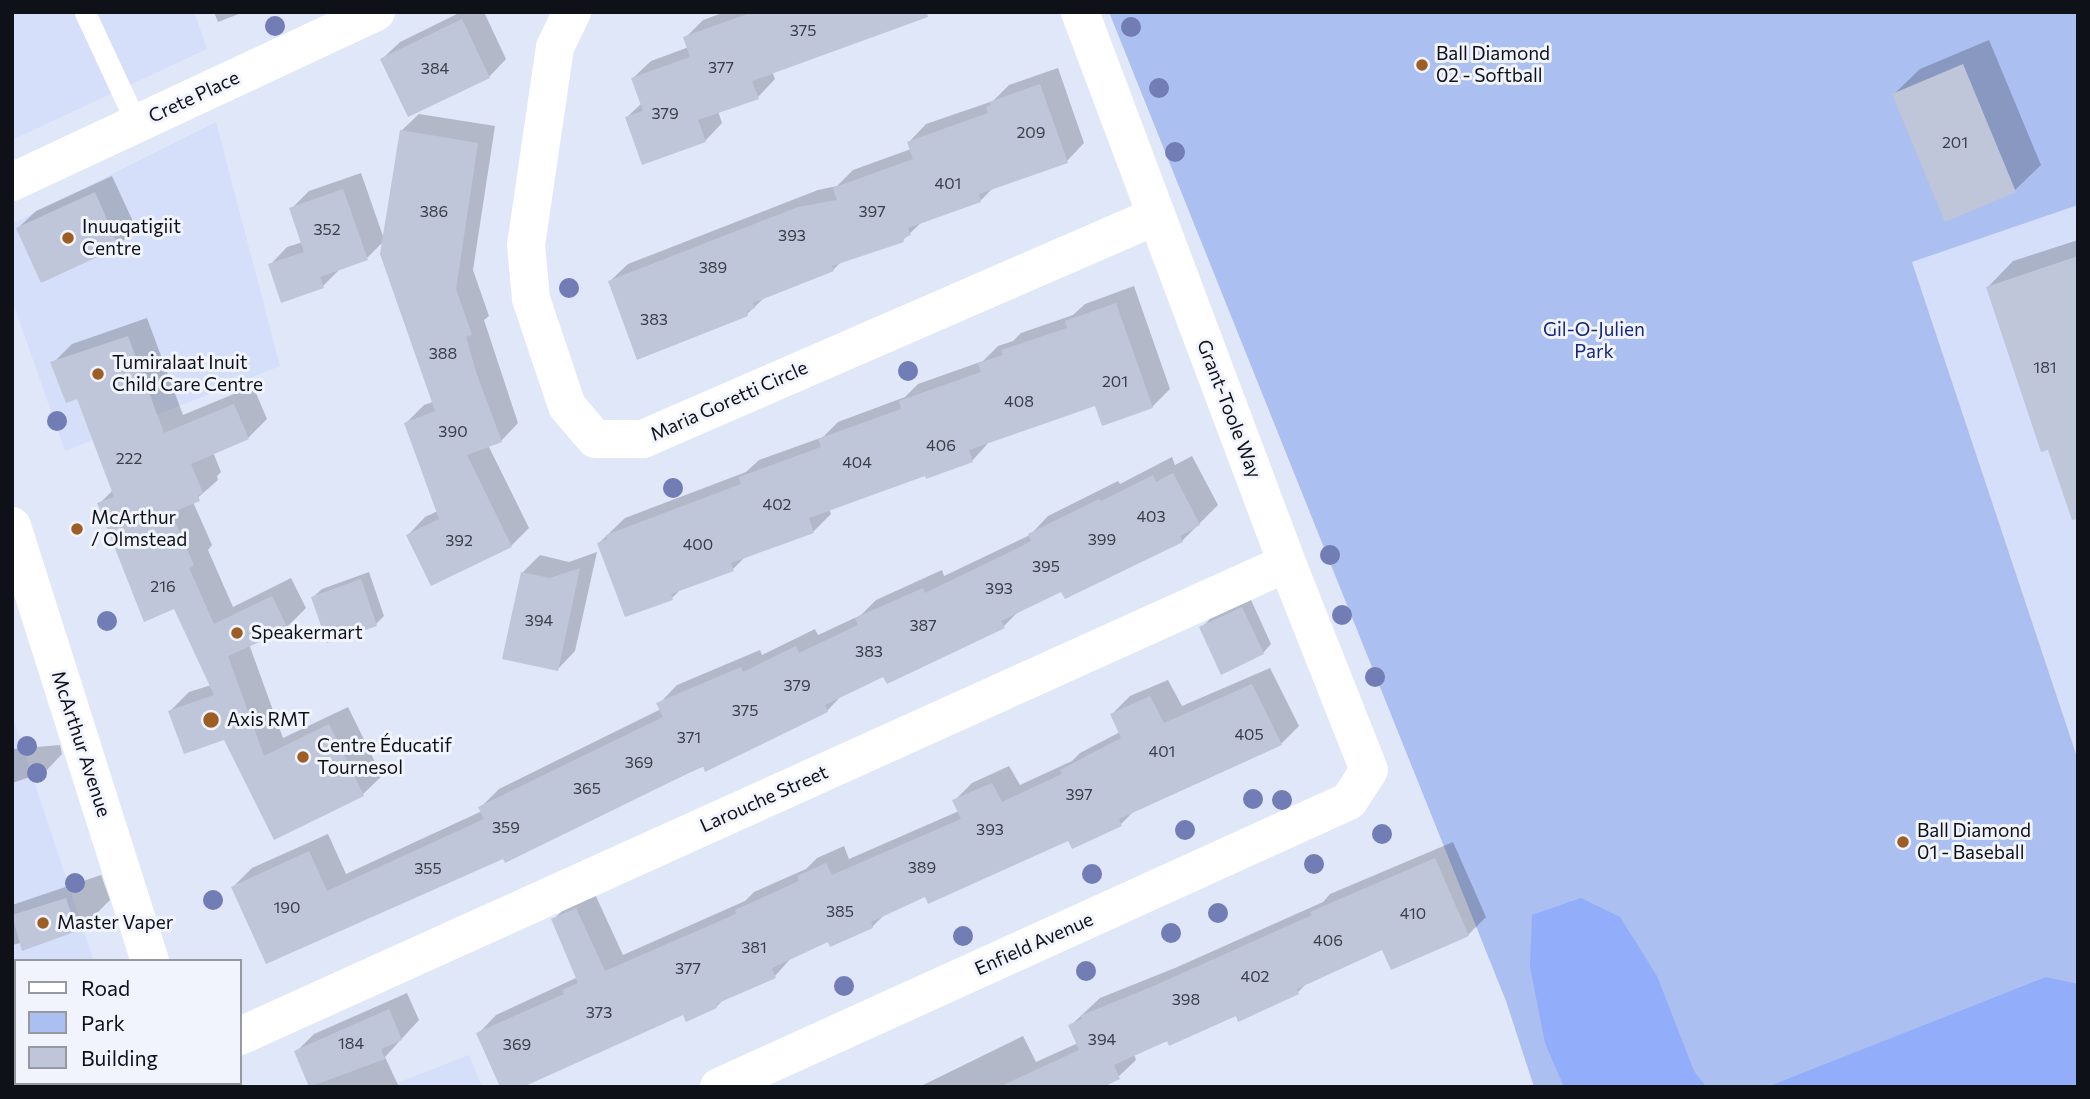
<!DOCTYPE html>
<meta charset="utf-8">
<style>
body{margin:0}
#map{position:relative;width:2090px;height:1099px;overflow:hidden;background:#dfe7f9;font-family:Commissioner,sans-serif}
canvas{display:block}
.frame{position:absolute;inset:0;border:14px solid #0e1117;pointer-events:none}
.legend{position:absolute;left:14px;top:959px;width:228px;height:126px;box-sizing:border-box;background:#f1f4fc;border:2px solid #9699a0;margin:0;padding:9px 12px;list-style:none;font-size:21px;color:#0e1117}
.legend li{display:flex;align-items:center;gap:14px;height:35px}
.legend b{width:35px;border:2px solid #9699a0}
</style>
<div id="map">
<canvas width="2090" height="1099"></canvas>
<div class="frame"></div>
<ul class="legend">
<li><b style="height:9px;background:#fff"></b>Road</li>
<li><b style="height:19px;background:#acbff1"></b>Park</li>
<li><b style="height:19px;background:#bfc6d9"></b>Building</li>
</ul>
</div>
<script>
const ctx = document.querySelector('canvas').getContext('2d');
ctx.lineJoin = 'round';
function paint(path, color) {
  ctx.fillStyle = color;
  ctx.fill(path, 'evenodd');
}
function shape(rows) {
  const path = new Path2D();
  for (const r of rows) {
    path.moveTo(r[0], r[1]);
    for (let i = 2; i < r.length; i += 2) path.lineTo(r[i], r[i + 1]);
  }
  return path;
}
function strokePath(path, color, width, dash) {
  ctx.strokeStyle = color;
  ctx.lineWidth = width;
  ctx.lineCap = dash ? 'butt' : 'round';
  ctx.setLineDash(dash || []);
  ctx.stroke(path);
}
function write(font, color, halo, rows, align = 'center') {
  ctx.font = font + ' Commissioner,sans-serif';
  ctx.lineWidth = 6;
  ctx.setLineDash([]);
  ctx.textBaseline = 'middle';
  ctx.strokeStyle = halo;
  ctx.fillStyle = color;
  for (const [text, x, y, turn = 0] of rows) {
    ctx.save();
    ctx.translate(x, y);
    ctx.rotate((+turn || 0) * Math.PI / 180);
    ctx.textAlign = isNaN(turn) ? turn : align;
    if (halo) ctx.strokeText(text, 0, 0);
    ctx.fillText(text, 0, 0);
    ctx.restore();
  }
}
paint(shape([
 [12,12,194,12,207,49,12,140],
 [216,122,280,366,65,451,12,300,12,224],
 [2078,205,2078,760,1912,262],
 [12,715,94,961,16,961,16,1083,134,1083,136,1087,12,1087],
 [469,1055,482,1087,387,1087]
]), '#d5dff9');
paint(shape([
 [1109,12,2078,12,2078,205,1912,262,2078,760,2078,1005,1861,1087,1534,1087,1506,1001]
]), '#acbff1');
paint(shape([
 [1581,898,1620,917,1657,976,1694,1071,1706,1087,1564,1087,1545,1043,1530,967,1532,915],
 [2046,977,2078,984,2078,1087,1767,1087]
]), '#92adfa');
paint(shape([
 [214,12,244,12,218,22],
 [461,12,484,12,506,59,489,77,382,59,400,42],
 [725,12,922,12,772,71,775,79,758,97,718,111,722,123,705,141,627,117,642,103,633,78,651,61,689,47,685,38,703,20],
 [1989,40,2041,165,2015,190,1894,94,1920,69],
 [1058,68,1084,143,1067,161,994,187,980,201,924,220,903,240,842,261,833,270,765,297,747,314,610,281,628,264,818,190,837,186,853,170,911,149,909,142,926,124,993,101,1009,85],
 [419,114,495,126,473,270,489,316,484,320,518,423,501,441,488,445,529,528,511,546,408,535,425,517,438,511,406,423,424,405,433,402,383,242,367,258,340,269,323,286,270,265,287,247,303,242,291,209,309,191,361,173,384,239,401,131],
 [112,176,136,228,118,246,18,228,36,211],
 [2078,240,2078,456,1988,287,2013,261],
 [1134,286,1170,389,1152,407,1096,404,990,441,972,461,926,473,829,509,831,514,813,532,747,555,733,569,683,587,672,598,599,543,625,518,746,472,759,460,823,437,838,422,905,397,918,384,983,361,998,346,1013,341,1021,333,1073,315,1085,304],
 [147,318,183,415,253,386,267,419,248,438,213,452,221,472,217,476,218,480,193,502,212,545,208,550,233,607,291,578,306,608,287,627,249,644,283,738,348,707,382,776,363,794,275,838,225,738,170,711,189,692,211,685,174,607,99,504,113,490,78,397,53,363,72,344],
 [1192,456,1218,505,1182,541,1062,589,1020,610,1004,626,884,674,843,694,827,711,267,962,233,887,252,868,328,834,346,874,482,811,480,808,499,789,661,709,659,704,677,685,760,650,762,655,815,629,818,635,861,615,876,600,942,570,944,576,1030,535,1048,516,1118,481,1120,484,1172,457,1175,465],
 [597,552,575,651,558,669,522,573,540,555,569,562],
 [369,572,384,616,376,624,313,597,322,589],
 [1251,600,1271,644,1263,653,1201,628,1210,619],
 [1270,668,1299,726,1281,744,1135,810,1121,824,1069,838,925,895,885,914,872,927,829,940,792,957,775,976,725,998,716,1007,479,1033,496,1015,578,977,553,920,571,902,594,892,623,955,745,901,754,892,806,869,817,858,844,846,849,859,959,811,954,801,972,783,1009,766,1020,785,1072,761,1080,753,1120,732,1112,714,1130,696,1168,680,1182,706],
 [60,745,62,754,45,772,12,783,12,749],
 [1453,842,1486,917,1468,935,1383,948,1309,981,1298,992,1239,1019,1237,1014,1134,1054,1136,1060,1118,1077,1098,1087,919,1087,1023,1036,1036,1062,1078,1043,1070,1026,1100,998,1175,968,1323,902,1330,894],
 [101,875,110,900,92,918,76,930,12,945,12,905],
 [407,993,419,1020,385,1057,399,1087,311,1087,296,1052,314,1034],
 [48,1083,148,1083,149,1087,49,1087]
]), '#0003');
paint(shape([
 [753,12,927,12,928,17,752,81,759,99,698,120,706,142,642,165,625,117,643,111,631,78,690,57,683,37],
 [462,19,490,78,408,117,380,59],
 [1963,64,2016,192,1945,222,1892,94],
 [1040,84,1068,163,979,194,981,202,908,228,911,235,903,238,904,242,832,266,834,271,753,303,755,308,747,311,748,316,637,360,608,281,798,207,837,200,833,188,913,159,907,142,988,113,986,107,991,105,989,102],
 [400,130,478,143,456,289,472,335,466,337,476,372,502,442,467,455,512,547,431,586,406,535,439,519,404,423,435,411,380,254],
 [343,189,368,260,320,277,324,288,281,303,268,264,304,252,289,208],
 [95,192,119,247,41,283,16,228],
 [2078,256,2078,519,2072,520,2048,450,2041,452,1986,287],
 [1116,303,1153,408,1102,426,1095,406,969,450,973,462,926,479,925,476,809,518,814,533,731,563,734,571,671,594,673,600,625,617,597,543,607,539,606,535,741,484,739,477,821,447,818,439,901,409,899,401,981,372,978,363,1003,355,1001,350,1067,328,1065,321],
 [128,336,164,433,234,404,249,439,191,464,203,493,198,495,200,501,171,513,194,565,189,568,214,624,272,596,288,629,228,656,264,756,329,724,364,796,274,840,224,740,184,754,168,711,214,695,174,609,144,622,97,503,114,497,77,399,66,403,50,362],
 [1173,473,1200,525,1180,536,1183,542,1065,599,1061,592,1001,621,1005,628,887,684,883,677,825,705,828,712,705,772,703,766,505,863,503,859,266,964,231,887,309,851,327,891,484,819,478,807,663,717,656,703,741,667,743,672,796,646,799,653,858,625,855,618,923,588,925,593,1016,549,1031,541,1028,534,1099,499,1101,501,1153,475,1156,482],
 [580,568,558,671,502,659,521,572,550,578],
 [361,579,377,626,327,643,311,597],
 [1242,607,1264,654,1221,675,1199,627],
 [1252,684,1282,745,1119,819,1122,826,1072,849,1068,841,928,904,925,897,871,922,873,928,830,947,828,942,772,968,776,978,716,1004,717,1008,686,1022,683,1015,523,1087,500,1087,476,1033,564,994,562,990,578,983,551,919,576,908,605,971,736,914,735,910,799,881,797,876,826,863,832,875,961,819,952,800,992,783,1002,802,1062,774,1060,770,1121,738,1110,714,1150,696,1164,723],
 [1435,858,1469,936,1391,970,1382,950,1297,989,1299,994,1238,1022,1236,1016,1169,1046,1167,1041,1114,1065,1120,1079,1103,1087,999,1087,1079,1050,1068,1025,1082,1019,1080,1016,1156,985,1312,915,1310,912],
 [66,898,77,931,22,951,12,915],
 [389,1009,402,1040,381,1049,385,1059,309,1087,294,1051]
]), '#bfc6d9');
strokePath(shape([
 [85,12,137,124]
]), '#fff', 21);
strokePath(shape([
 [572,12,555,47,526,245,531,299,567,406,595,439,643,439,1156,216],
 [12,182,376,12],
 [240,1036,1287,563],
 [719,1087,1349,801,1369,770,1287,563,1080,12]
]), '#fff', 38);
strokePath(shape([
 [12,526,150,961],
 [190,1083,191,1087]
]), '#fff', 38);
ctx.fillStyle = '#717db4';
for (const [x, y] of [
 [275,26],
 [1131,27],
 [1159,88],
 [1175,152],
 [569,288],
 [908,371],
 [57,421],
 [673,488],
 [1330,555],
 [1342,615],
 [107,621],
 [1375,677],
 [27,746],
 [37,773],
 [1253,799],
 [1282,800],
 [1185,830],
 [1382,834],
 [1314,864],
 [1092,874],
 [75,883],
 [213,900],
 [1218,913],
 [1171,933],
 [963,936],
 [1086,971],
 [844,986]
]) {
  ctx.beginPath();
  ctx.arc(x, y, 10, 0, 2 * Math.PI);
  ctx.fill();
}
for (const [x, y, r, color] of [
 [1422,65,7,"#9d5e26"],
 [68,238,7,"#9d5e26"],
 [98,374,7,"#9d5e26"],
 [77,529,7,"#9d5e26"],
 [237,633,7,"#9d5e26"],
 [211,720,9,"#9d5e26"],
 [303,757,7,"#9d5e26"],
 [1903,842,7,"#9d5e26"],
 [43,923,7,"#9d5e26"]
]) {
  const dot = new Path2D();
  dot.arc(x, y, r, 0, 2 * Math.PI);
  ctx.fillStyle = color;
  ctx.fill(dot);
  strokePath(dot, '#f1f4fc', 2.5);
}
write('16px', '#3a3e48', null, [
 ["375",803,31],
 ["377",721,68],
 ["384",435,69],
 ["379",665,114],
 ["209",1031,133],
 ["201",1955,143],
 ["401",948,184],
 ["386",434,212],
 ["397",872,212],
 ["352",327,230],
 ["393",792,236],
 ["389",713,268],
 ["383",654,320],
 ["388",443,354],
 ["181",2045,368],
 ["201",1115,382],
 ["408",1019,402],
 ["390",453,432],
 ["406",941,446],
 ["222",129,459],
 ["404",857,463],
 ["402",777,505],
 ["403",1151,517],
 ["399",1102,540],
 ["392",459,541],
 ["400",698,545],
 ["395",1046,567],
 ["216",163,587],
 ["393",999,589],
 ["394",539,621],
 ["387",923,626],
 ["383",869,652],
 ["379",797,686],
 ["375",745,711],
 ["405",1249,735],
 ["371",689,738],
 ["401",1162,752],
 ["369",639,763],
 ["365",587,789],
 ["397",1079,795],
 ["359",506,828],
 ["393",990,830],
 ["389",922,868],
 ["355",428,869],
 ["190",287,908],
 ["385",840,912],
 ["410",1413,914],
 ["406",1328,941],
 ["381",754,948],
 ["377",688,969],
 ["402",1255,977],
 ["398",1186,1000],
 ["373",599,1013],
 ["394",1102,1040],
 ["184",351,1044],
 ["369",517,1045]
]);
write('19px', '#0e1117', '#f1f4fc', [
 ["Ball Diamond",1436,54],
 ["02 - Softball",1436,76],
 ["Inuuqatigiit",82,227],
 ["Centre",82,249],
 ["Tumiralaat Inuit",112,363],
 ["Child Care Centre",112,385],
 ["McArthur",91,518],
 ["/ Olmstead",91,540],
 ["Speakermart",251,633],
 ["Axis RMT",227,720],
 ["Centre Éducatif",317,746],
 ["Tournesol",317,768],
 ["Ball Diamond",1917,831],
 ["01 - Baseball",1917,853],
 ["Master Vaper",57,923]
], 'left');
write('19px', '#0e1117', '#f1f4fc', [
 ["Crete Place",194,97,-25],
 ["Maria Goretti Circle",729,401,-24],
 ["Grant-Toole Way",1229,409,69],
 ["McArthur Avenue",81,744,72],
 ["Larouche Street",764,799,-24],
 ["Enfield Avenue",1034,944,-24]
]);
write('19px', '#17267b', '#f1f4fc', [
 ["Gil-O-Julien",1594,330],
 ["Park",1594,352]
]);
</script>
